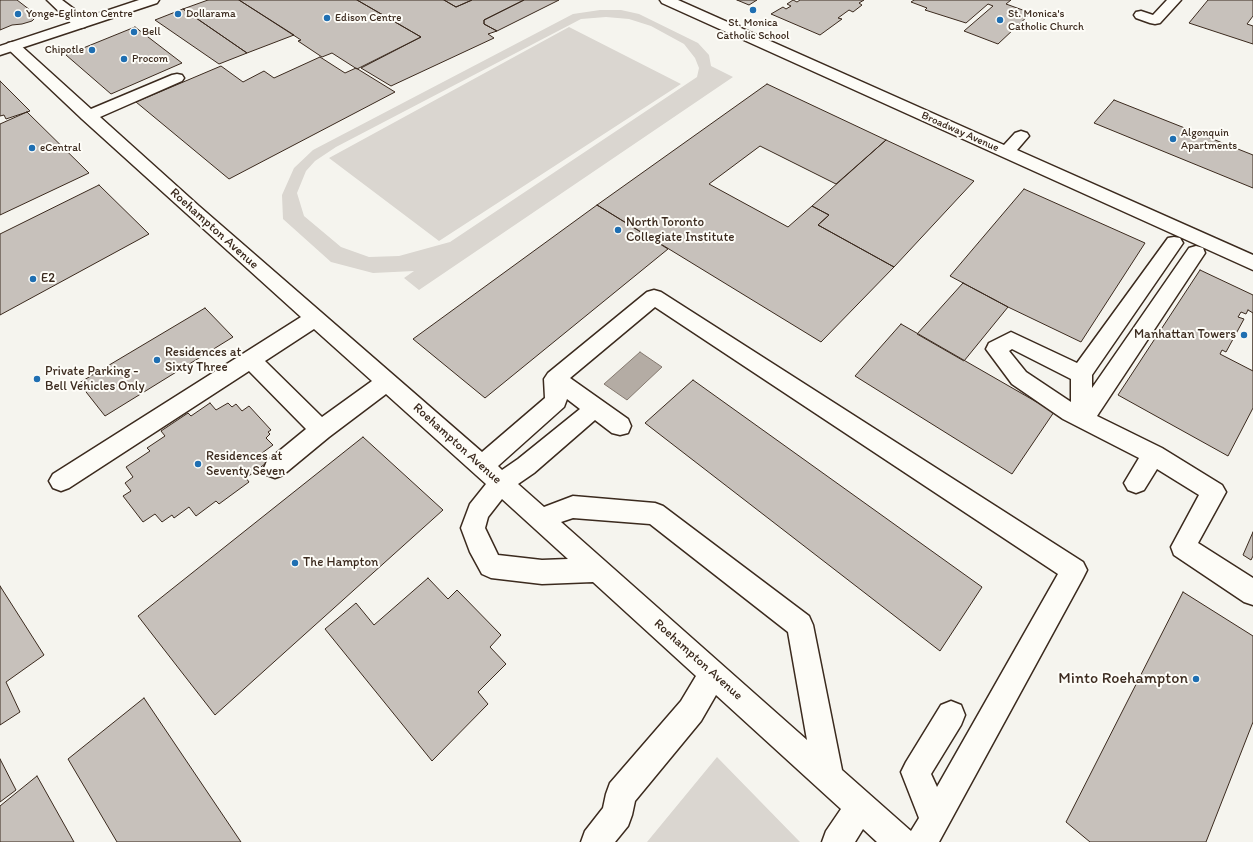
<!DOCTYPE html>
<style>
body{margin:0}
canvas{display:block;background:#f5f4ee}
</style>
<canvas width="1253" height="842"></canvas>
<script>
const ctx = document.querySelector('canvas').getContext('2d');
ctx.lineJoin = 'round';
function paint(path, color) {
  ctx.fillStyle = color;
  ctx.fill(path, 'evenodd');
}
function shape(rows) {
  const path = new Path2D();
  for (const r of rows) {
    path.moveTo(r[0], r[1]);
    for (let i = 2; i < r.length; i += 2) path.lineTo(r[i], r[i + 1]);
  }
  return path;
}
function strokePath(path, color, width, dash) {
  ctx.strokeStyle = color;
  ctx.lineWidth = width;
  ctx.lineCap = dash ? 'butt' : 'round';
  ctx.setLineDash(dash || []);
  ctx.stroke(path);
}
function write(font, color, halo, rows, align = 'center') {
  ctx.font = font + ' Itim,sans-serif';
  ctx.lineWidth = 4;
  ctx.setLineDash([]);
  ctx.textBaseline = 'middle';
  ctx.strokeStyle = halo;
  ctx.fillStyle = color;
  for (const [text, x, y, turn = 0] of rows) {
    ctx.save();
    ctx.translate(x, y);
    ctx.rotate((+turn || 0) * Math.PI / 180);
    ctx.textAlign = isNaN(turn) ? turn : align;
    if (halo) ctx.strokeText(text, 0, 0);
    ctx.fillText(text, 0, 0);
    ctx.restore();
  }
}
paint(shape([
 [600,10,621,10,639,14,698,43,709,55,711,66,733,77,419,290,404,278,414,271,373,273,331,262,283,219,282,195,294,168,313,150,573,14],
 [606,17,629,19,651,26,684,44,695,58,699,68,697,77,450,242,399,256,369,257,341,247,304,216,297,193,306,171,315,161,336,147,581,19],
 [569,27,681,84,439,241,329,158],
 [717,757,800,842,647,842]
]), '#dad6d0');
const water = shape([
 [640,352,662,367,627,400,604,384,640,352]
]);
paint(water, '#b4aca4');
strokePath(water, '#84786e', 1);
const building = shape([
 [0,0,17,0,30,10,37,12,37,16,32,21,22,24,12,25,0,30,0,0],
 [208,0,239,0,294,35,247,53,183,9,208,0],
 [239,0,357,0,421,37,357,69,332,53,322,57,298,41,301,40,239,0],
 [357,0,444,0,456,7,472,0,524,0,484,20,484,24,497,31,488,34,494,38,391,86,361,68,421,37,357,0],
 [444,0,472,0,456,7,444,0],
 [524,0,559,0,497,31,484,24,484,20,524,0],
 [737,0,757,0,749,5,737,0],
 [793,0,797,2,800,0,864,0,859,3,862,5,853,12,849,10,838,18,842,19,820,35,771,14,783,7,786,9,791,6,787,4,793,0],
 [914,0,1011,0,1006,4,1031,13,998,44,964,31,993,6,988,4,966,23,925,10,927,8,911,2,914,0],
 [1208,0,1253,0,1253,16,1247,24,1253,26,1253,44,1189,23,1208,0],
 [183,9,247,53,219,64,155,20,183,9],
 [135,27,182,63,111,94,66,55,135,27],
 [320,57,345,73,356,68,395,92,229,179,136,102,221,66,243,82,264,71,274,78,320,57],
 [0,81,30,111,6,119,4,115,0,116,0,81],
 [767,84,886,140,836,184,760,146,709,184,788,227,812,206,829,215,818,225,894,267,821,342,597,205,767,84],
 [1114,100,1253,155,1253,188,1094,123,1114,100],
 [27,112,89,173,0,215,0,124,27,112],
 [886,140,974,181,894,267,818,225,829,215,812,206,886,140],
 [99,185,149,234,0,315,0,234,99,185],
 [1024,189,1145,243,1081,342,1008,307,950,276,1024,189],
 [597,205,668,249,485,398,413,339,597,205],
 [1200,270,1253,295,1253,408,1228,456,1118,395,1200,270],
 [963,283,1008,307,964,361,917,334,963,283],
 [205,308,233,337,105,416,79,383,205,308],
 [1248,310,1253,313,1253,371,1220,354,1222,350,1226,352,1244,319,1238,317,1241,312,1246,314,1248,310],
 [901,324,1054,412,1012,474,855,376,901,324],
 [693,380,982,587,940,651,645,423,693,380],
 [210,403,216,410,228,403,232,407,236,404,242,411,249,406,271,430,268,432,270,434,266,438,273,445,262,453,269,461,246,478,249,482,219,504,216,501,196,516,189,507,174,518,172,515,162,522,155,514,143,522,123,496,131,491,125,483,133,477,126,467,150,451,147,448,165,436,161,431,188,413,191,416,210,403],
 [363,437,443,510,215,715,138,616,363,437],
 [1253,532,1253,556,1251,560,1243,555,1253,532],
 [428,578,448,599,457,590,501,635,490,647,506,664,478,692,488,704,432,761,325,629,356,603,374,625,428,578],
 [0,586,44,655,6,682,20,712,0,725,0,586],
 [1183,592,1253,636,1253,722,1206,842,1090,842,1066,822,1183,592],
 [144,698,241,842,117,842,68,759,144,698],
 [0,759,16,790,0,802,0,759],
 [37,776,74,842,0,842,0,806,37,776]
]);
paint(building, '#c7c1bb');
strokePath(building, '#3b2a1e', 1);
const minor = shape([
 [47,0,62,0,74,9,87,24,85,27,80,28,75,27,47,0],
 [660,0,678,0,1004,145,1015,133,1021,131,1027,133,1029,136,1017,150,1253,255,1253,270,662,3,660,0],
 [1167,0,1181,0,1160,23,1155,24,1150,23,1136,18,1134,15,1136,12,1141,11,1153,15,1167,0],
 [13,42,18,43,91,109,172,75,177,74,182,75,184,78,182,81,100,117,199,206,482,452,545,398,544,379,548,373,647,292,654,290,661,292,1083,562,1087,570,1083,578,939,842,877,842,863,829,855,842,822,842,826,831,841,809,716,695,701,721,635,801,632,815,628,826,615,842,581,842,585,831,603,808,606,794,610,783,681,701,696,676,593,582,542,584,491,578,482,574,470,552,461,528,470,504,486,484,386,394,329,437,283,475,275,478,267,475,264,468,267,461,306,429,249,371,69,488,61,491,53,488,49,481,53,474,301,317,82,119,8,49,6,46,8,43,13,42],
 [655,307,1058,574,937,787,931,774,961,725,965,715,961,705,951,701,941,705,906,762,901,772,919,818,911,831,842,770,813,625,809,616,663,506,655,503,573,496,544,507,518,484,534,473,595,420,612,433,620,435,628,433,631,426,628,419,570,378,655,307],
 [314,329,372,381,322,417,265,361,314,329],
 [567,399,580,409,518,459,502,470,498,466,564,407,567,399],
 [502,499,568,559,542,560,498,555,485,528,488,517,502,499],
 [573,518,650,524,788,632,807,740,561,522,573,518],
 [1174,237,1180,238,1183,243,1092,375,1092,388,1189,248,1196,246,1203,248,1205,253,1097,416,1162,448,1222,485,1226,492,1198,543,1253,578,1253,605,1244,602,1174,555,1171,547,1199,495,1157,469,1144,490,1136,493,1128,490,1124,483,1139,458,1063,419,1012,384,986,349,989,343,1011,332,1077,363,1168,238,1174,237],
 [1012,349,1071,379,1071,402,1026,372,1009,351,1012,349]
]);
const major = shape([
 [139,0,159,0,157,3,0,55,0,46,139,0]
]);
strokePath(minor, '#3b2a1e', 3);
strokePath(major, '#3b2a1e', 3);
paint(minor, '#fdfcf7');
paint(major, '#fdfcf7');
for (const [x, y, r, color] of [
 [753,10,4,"#1f6fb2"],
 [18,14,4,"#1f6fb2"],
 [178,14,4,"#1f6fb2"],
 [327,18,4,"#1f6fb2"],
 [1000,20,4,"#1f6fb2"],
 [134,32,4,"#1f6fb2"],
 [92,50,4,"#1f6fb2"],
 [124,59,4,"#1f6fb2"],
 [1173,139,4,"#1f6fb2"],
 [32,148,4,"#1f6fb2"],
 [618,230,4,"#1f6fb2"],
 [33,279,4,"#1f6fb2"],
 [1244,335,4,"#1f6fb2"],
 [157,360,4,"#1f6fb2"],
 [37,379,4,"#1f6fb2"],
 [198,464,4,"#1f6fb2"],
 [295,563,4,"#1f6fb2"],
 [1196,679,4,"#1f6fb2"]
]) {
  const dot = new Path2D();
  dot.arc(x, y, r, 0, 2 * Math.PI);
  ctx.fillStyle = color;
  ctx.fill(dot);
  strokePath(dot, '#fdfcf7', 1.5);
}
write('11px', '#3b2a1e', '#fdfcf7', [
 ["Yonge-Eglinton Centre",26,14],
 ["Dollarama",186,14],
 ["St. Monica's",1008,14],
 ["Catholic Church",1008,27],
 ["Edison Centre",335,18],
 ["St. Monica",753,23,"center"],
 ["Catholic School",753,36,"center"],
 ["Bell",142,32],
 ["Chipotle",84,50,"right"],
 ["Procom",132,59],
 ["Algonquin",1181,133],
 ["Apartments",1181,146],
 ["eCentral",40,148]
], 'left');
write('11px', '#3b2a1e', '#fdfcf7', [
 ["Broadway Avenue",960,132,24]
]);
write('13px', '#3b2a1e', '#fdfcf7', [
 ["North Toronto",626,223],
 ["Collegiate Institute",626,238],
 ["E2",41,279],
 ["Manhattan Towers",1236,335,"right"],
 ["Residences at",165,353],
 ["Sixty Three",165,368],
 ["Private Parking -",45,372],
 ["Bell Vehicles Only",45,387],
 ["Residences at",206,457],
 ["Seventy Seven",206,472],
 ["The Hampton",303,563]
], 'left');
write('13px', '#3b2a1e', '#fdfcf7', [
 ["Roehampton Avenue",214,229,42],
 ["Roehampton Avenue",457,444,42],
 ["Roehampton Avenue",698,660,42]
]);
write('16px', '#3b2a1e', '#fdfcf7', [
 ["Minto Roehampton",1188,679]
], 'right');
</script>
